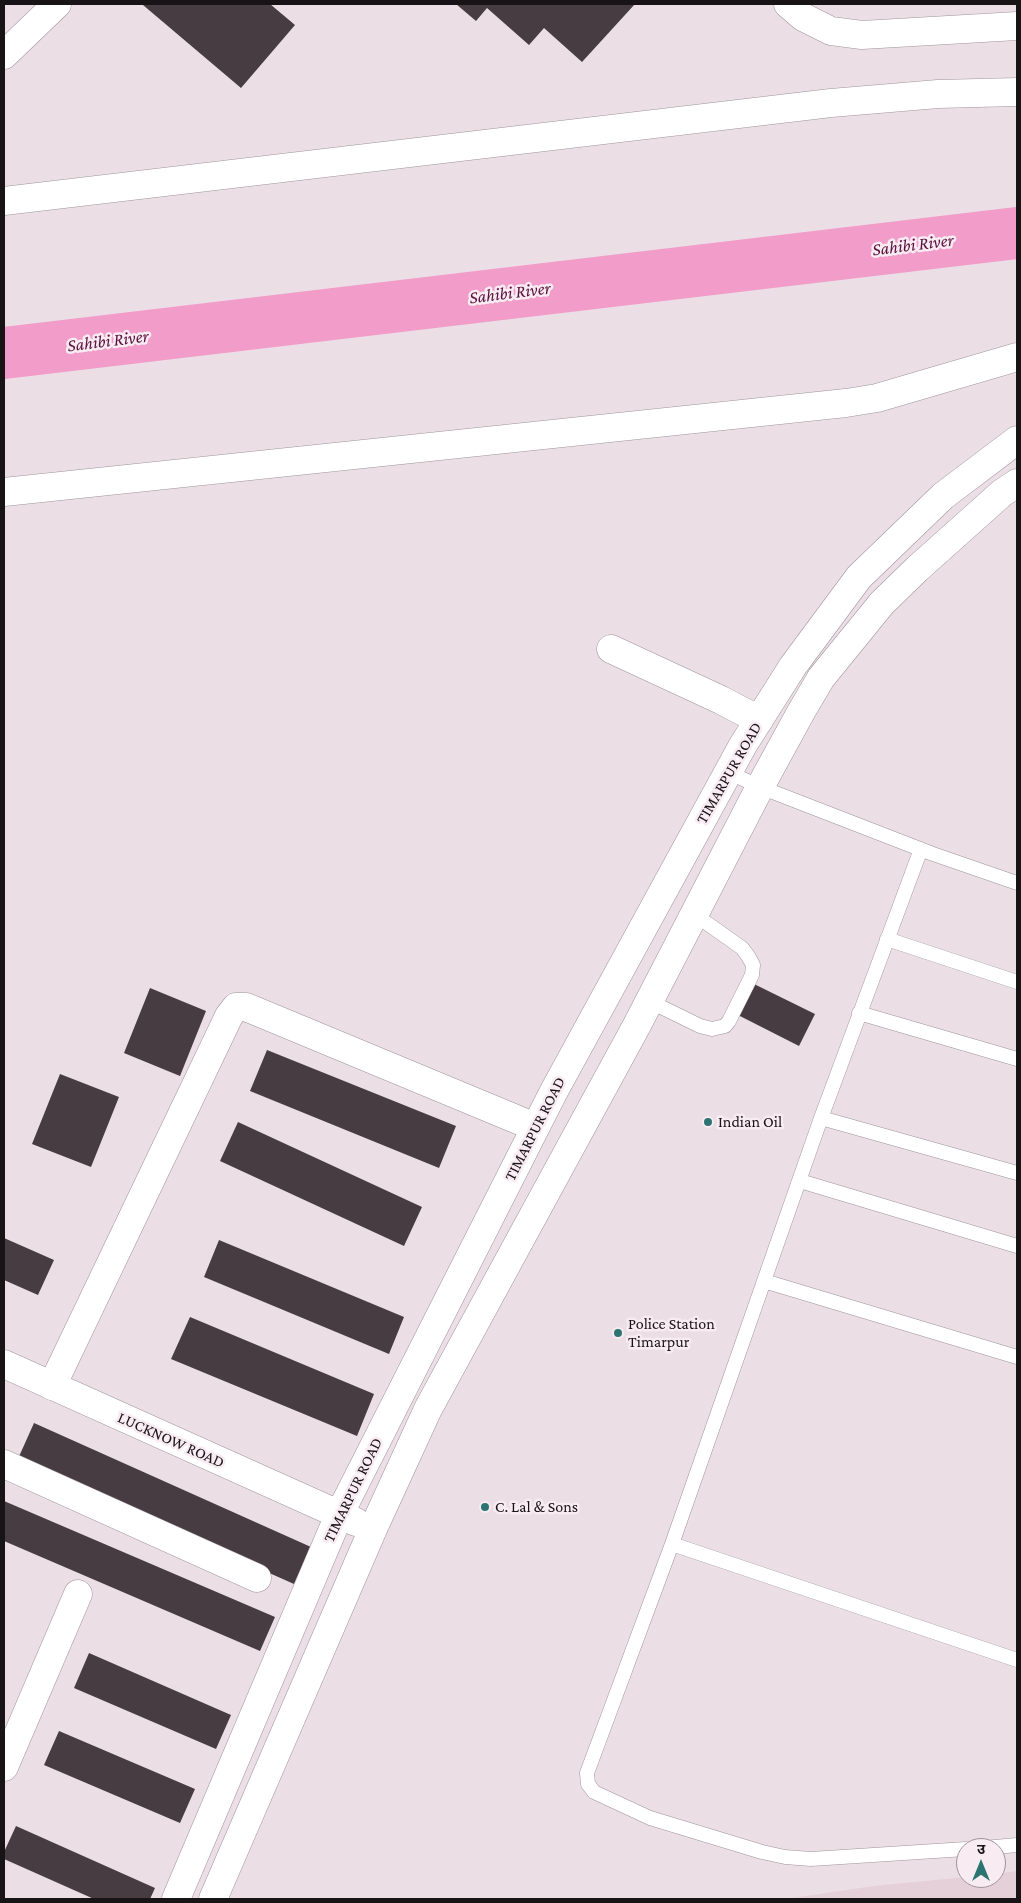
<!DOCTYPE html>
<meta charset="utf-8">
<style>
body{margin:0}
#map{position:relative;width:1021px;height:1903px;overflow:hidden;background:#ebdee4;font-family:"Crimson Pro","Noto Sans Devanagari",serif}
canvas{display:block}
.frame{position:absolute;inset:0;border:5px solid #181416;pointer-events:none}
.north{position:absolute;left:956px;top:1838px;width:50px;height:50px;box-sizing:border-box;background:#f8ebf1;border:1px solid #9e9599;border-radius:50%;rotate:0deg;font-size:14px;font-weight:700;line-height:20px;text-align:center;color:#181416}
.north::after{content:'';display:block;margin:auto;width:18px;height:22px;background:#2b7472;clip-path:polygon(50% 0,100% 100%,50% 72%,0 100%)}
</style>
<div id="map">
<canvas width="1021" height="1903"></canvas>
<div class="frame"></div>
<div class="north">उ</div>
</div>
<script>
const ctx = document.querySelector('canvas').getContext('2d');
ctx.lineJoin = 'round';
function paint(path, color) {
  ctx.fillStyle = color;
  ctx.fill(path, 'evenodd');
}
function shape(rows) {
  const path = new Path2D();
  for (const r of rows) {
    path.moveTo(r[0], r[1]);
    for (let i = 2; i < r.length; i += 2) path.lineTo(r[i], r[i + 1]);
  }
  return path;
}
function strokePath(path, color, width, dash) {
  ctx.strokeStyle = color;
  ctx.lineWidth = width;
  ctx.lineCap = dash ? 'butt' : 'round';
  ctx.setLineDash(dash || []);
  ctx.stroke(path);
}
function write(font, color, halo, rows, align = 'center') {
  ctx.font = font + ' "Crimson Pro",serif';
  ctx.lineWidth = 5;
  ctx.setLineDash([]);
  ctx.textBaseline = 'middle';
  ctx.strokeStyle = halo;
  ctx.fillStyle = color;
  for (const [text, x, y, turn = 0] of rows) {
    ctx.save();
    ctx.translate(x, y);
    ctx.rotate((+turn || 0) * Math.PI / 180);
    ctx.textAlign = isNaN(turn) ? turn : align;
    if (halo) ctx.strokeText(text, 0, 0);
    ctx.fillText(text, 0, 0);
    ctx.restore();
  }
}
paint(shape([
 [1017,1871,1017,1899,785,1899,874,1886,966,1877,996,1878,996,1874]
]), '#e5d0da');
strokePath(shape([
 [4,353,1017,233]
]), '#f19cc9', 52);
paint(shape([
 [144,4,270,4,295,25,241,88,143,5],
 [456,4,635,4,582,62,544,28,529,45,487,8,476,21],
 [754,984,815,1014,799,1046,736,1014],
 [150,988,206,1011,180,1076,124,1053],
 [267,1050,456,1126,439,1168,250,1091],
 [60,1074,119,1097,91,1167,32,1144],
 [238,1122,422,1207,404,1246,220,1161],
 [4,1238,54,1260,38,1295,4,1280],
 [219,1240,404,1317,389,1354,204,1277],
 [190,1317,374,1394,357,1436,171,1359],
 [34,1423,311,1547,294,1584,17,1461],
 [4,1501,275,1617,260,1651,4,1541],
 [89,1653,231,1715,216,1749,74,1688],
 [59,1731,195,1789,180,1823,44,1765],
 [16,1826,155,1888,150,1899,94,1899,4,1859,4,1852]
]), '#463c41');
const lane = shape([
 [728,772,760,787,933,854,1017,883],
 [921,849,821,1118,672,1544,587,1773,588,1784,594,1792,650,1818,762,1852,785,1857,811,1859,966,1849],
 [887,939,1017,982],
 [649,1001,700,1026,712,1029,725,1026,729,1021,752,975,753,965,748,956,742,948,694,914],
 [859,1013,1017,1059],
 [821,1118,1017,1173],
 [800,1181,1017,1246],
 [764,1281,1017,1357],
 [672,1544,1017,1660],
 [984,1848,1017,1845]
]);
const street = shape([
 [788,4,803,17,831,31,862,35,1017,26],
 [4,55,57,4],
 [4,201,831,103,938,94,1017,92],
 [4,492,846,403,877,398,1017,357],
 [611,649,721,700,759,720],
 [52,1386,229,1016,236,1007,246,1007,535,1127],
 [4,1464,257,1578],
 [4,1767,78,1594]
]);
const secondary = shape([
 [4,1364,356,1522],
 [176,1899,339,1515,554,1091,743,745,793,666,859,577,943,496,1017,440],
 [213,1899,373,1529,428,1409,637,1025,760,787,801,712,821,678,882,603,917,569,1002,493,1017,483]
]);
strokePath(lane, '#a0949a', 15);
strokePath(street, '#a0949a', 29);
strokePath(secondary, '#a0949a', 29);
strokePath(lane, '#fff', 14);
strokePath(street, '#fff', 28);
strokePath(secondary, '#fff', 28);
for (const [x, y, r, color] of [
 [708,1122,5,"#2b7472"],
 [618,1333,5,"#2b7472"],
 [485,1507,5,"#2b7472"]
]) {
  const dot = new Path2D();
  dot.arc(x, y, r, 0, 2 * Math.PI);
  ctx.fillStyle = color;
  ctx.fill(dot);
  strokePath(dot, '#f8ebf1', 2);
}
write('16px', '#181416', '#f8ebf1', [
 ["TIMARPUR ROAD",729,773,-60],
 ["TIMARPUR ROAD",535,1129,-63],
 ["LUCKNOW ROAD",171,1440,24],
 ["TIMARPUR ROAD",353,1490,-64]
]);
write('16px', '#181416', '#f8ebf1', [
 ["Indian Oil",718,1122],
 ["Police Station",628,1324],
 ["Timarpur",628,1342],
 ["C. Lal & Sons",495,1507]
], 'left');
write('italic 18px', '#5a103e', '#f8ebf1', [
 ["Sahibi River",913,245,-7],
 ["Sahibi River",510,293,-7],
 ["Sahibi River",108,341,-7]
]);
</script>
